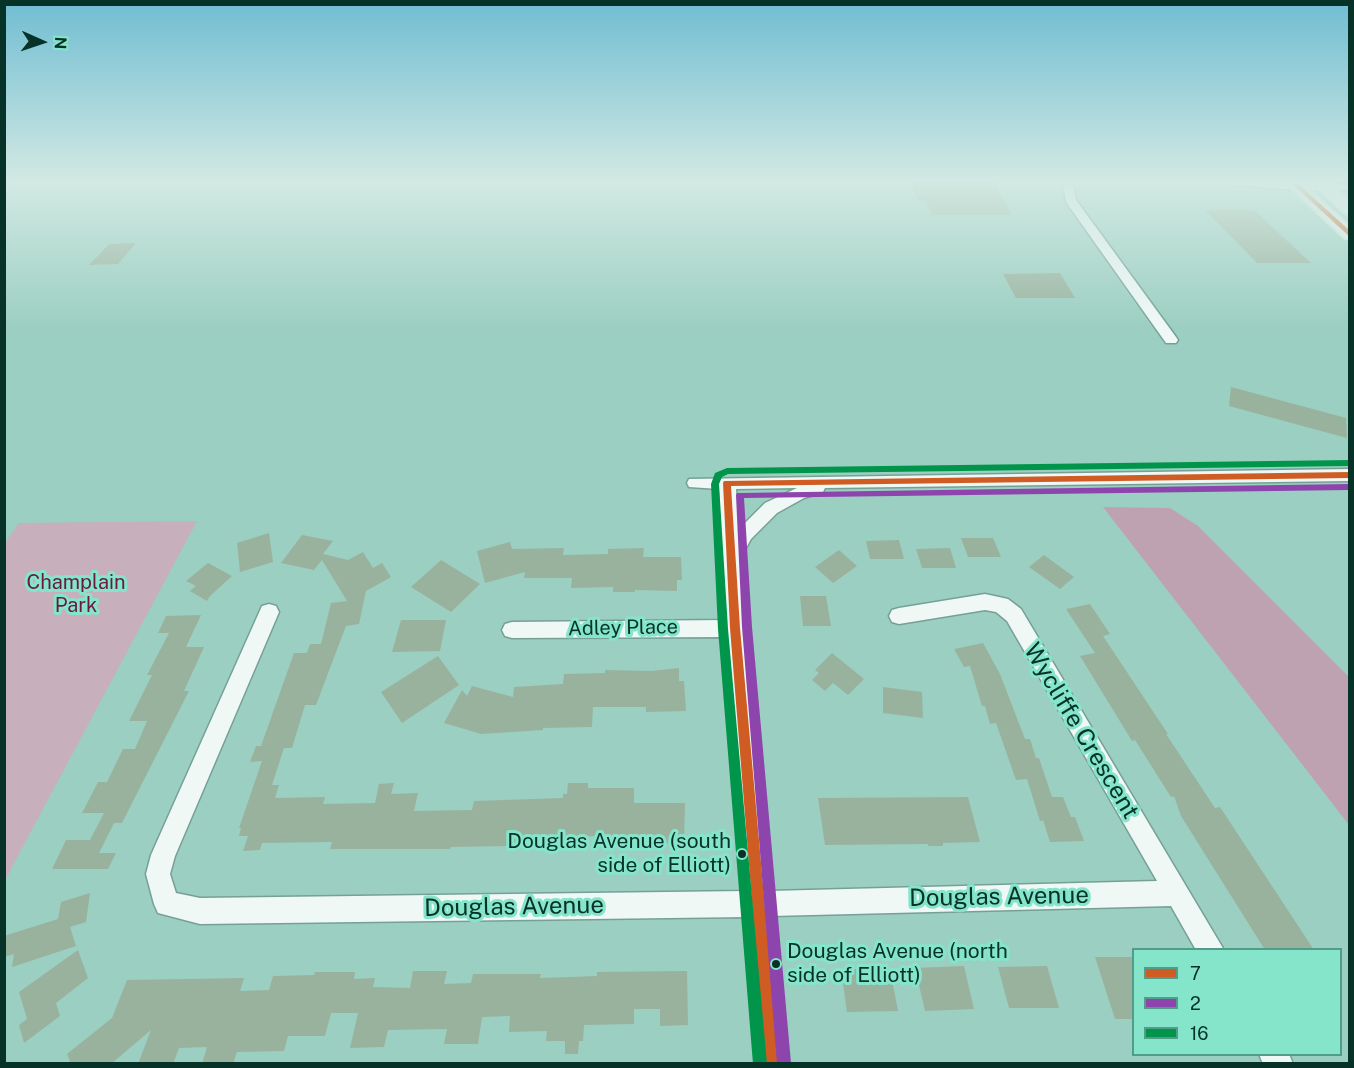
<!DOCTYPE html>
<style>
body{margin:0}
#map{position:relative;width:1354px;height:1068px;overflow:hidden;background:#9bcfc1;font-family:"Public Sans",sans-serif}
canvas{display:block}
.frame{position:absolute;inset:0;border:6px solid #063228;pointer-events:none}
.legend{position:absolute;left:1132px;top:948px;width:210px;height:108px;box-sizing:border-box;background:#85e5cb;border:2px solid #529d8a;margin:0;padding:8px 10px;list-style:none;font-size:18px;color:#063228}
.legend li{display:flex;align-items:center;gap:12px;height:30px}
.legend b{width:30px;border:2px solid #529d8a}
.north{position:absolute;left:12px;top:12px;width:60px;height:60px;-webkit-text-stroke:4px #85e5cb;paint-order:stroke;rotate:93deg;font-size:16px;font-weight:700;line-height:24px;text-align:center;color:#063228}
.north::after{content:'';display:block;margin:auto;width:21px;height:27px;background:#063228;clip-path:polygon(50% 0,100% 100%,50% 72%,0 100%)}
</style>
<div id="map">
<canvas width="1354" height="1068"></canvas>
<div class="frame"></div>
<ul class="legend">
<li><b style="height:8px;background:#cf5d23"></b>7</li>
<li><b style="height:8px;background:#8e44ad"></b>2</li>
<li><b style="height:8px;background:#01954b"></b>16</li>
</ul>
<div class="north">N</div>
</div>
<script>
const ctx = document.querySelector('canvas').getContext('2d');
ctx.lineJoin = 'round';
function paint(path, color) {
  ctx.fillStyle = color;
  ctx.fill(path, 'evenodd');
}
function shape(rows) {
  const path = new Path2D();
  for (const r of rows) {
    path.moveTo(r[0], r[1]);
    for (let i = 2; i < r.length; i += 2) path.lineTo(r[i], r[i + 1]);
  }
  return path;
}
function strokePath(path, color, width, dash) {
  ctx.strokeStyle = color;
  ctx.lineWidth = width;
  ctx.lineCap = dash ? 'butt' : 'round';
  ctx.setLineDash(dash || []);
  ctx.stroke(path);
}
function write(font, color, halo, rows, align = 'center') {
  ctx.font = font + ' "Public Sans",sans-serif';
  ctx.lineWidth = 6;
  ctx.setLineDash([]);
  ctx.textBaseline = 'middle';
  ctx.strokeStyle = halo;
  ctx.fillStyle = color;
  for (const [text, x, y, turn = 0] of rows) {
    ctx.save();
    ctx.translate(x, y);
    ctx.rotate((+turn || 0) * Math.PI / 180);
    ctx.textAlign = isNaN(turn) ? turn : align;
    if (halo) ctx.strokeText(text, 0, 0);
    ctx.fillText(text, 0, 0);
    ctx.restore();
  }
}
paint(shape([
 [197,521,5,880,5,543,19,523]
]), '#c7afbc');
paint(shape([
 [1103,507,1170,508,1198,526,1349,677,1349,825]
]), '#bfa2b2');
paint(shape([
 [914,180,997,180,997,188,1012,215,932,215,925,201,919,201,910,183,915,183],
 [1205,210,1254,210,1311,263,1257,263],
 [136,243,118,264,89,265,109,244],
 [1060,273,1075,298,1016,298,1003,274],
 [1231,387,1346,418,1347,438,1229,406],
 [269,533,273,562,240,572,237,543],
 [302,535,333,541,323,554,348,560,363,552,373,568,382,563,391,577,366,591,359,624,346,626,316,705,305,705,292,748,284,748,272,785,279,785,275,798,325,797,323,804,375,803,379,784,394,783,391,794,418,793,414,811,472,810,474,801,563,798,563,794,567,794,568,783,588,783,588,788,634,788,634,803,685,803,684,843,595,845,595,836,568,837,567,845,451,847,450,849,330,849,332,842,262,843,260,850,243,851,248,836,239,836,241,828,239,828,262,761,250,762,256,746,261,746,294,653,307,653,310,644,321,644,331,603,347,601,322,560,314,570,281,563],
 [961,538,993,538,1001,557,968,557],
 [899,540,904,559,870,559,866,541],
 [510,542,512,549,564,548,563,555,608,554,608,549,644,548,643,557,681,557,682,580,677,580,677,591,635,590,635,592,613,592,613,587,571,588,572,578,524,578,525,572,485,583,477,551],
 [950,548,956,568,922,568,916,549],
 [839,550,857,566,833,583,815,567],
 [1044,555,1074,577,1060,589,1029,567],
 [441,560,480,584,451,612,411,587],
 [208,563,232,576,210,596,207,601,190,591,196,586,186,581],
 [800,596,826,596,831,626,803,626],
 [1090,604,1110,634,1103,636,1168,734,1166,734,1215,808,1220,807,1314,950,1265,950,1181,816,1174,796,1171,797,1135,740,1132,741,1080,656,1095,653,1066,609],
 [201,615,186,647,204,647,184,691,189,691,122,823,114,823,99,853,116,853,108,869,52,869,66,840,90,840,104,813,82,813,98,782,107,782,123,749,135,749,147,721,129,721,152,675,147,675,169,633,158,633,166,616],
 [401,620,446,620,440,651,392,652],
 [983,643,1000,674,1025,739,1030,739,1036,758,1039,758,1052,797,1063,797,1071,817,1075,817,1084,841,1050,842,1043,820,1040,821,1027,779,1016,780,996,723,990,724,985,706,982,706,970,666,964,667,954,649],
 [832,653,864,679,848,695,833,683,825,691,812,680,819,673,815,670],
 [438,656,459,685,402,723,381,692],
 [679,668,679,681,684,681,686,711,646,712,646,707,593,707,592,727,543,728,543,730,481,734,444,723,462,690,467,696,472,686,513,697,514,687,563,684,564,674,605,673,605,670,652,671],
 [883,687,922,692,923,718,883,713],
 [968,797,980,842,943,843,943,846,928,846,928,844,825,845,818,798],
 [90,893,86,922,70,927,76,946,12,967,14,954,4,957,4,936,58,919,61,902],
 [78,950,88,978,56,1003,60,1016,24,1043,19,1025,27,1019,19,992],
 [1095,957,1134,957,1134,1019,1115,1019],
 [964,966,974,1009,925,1011,915,968],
 [1047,966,1059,1008,1009,1008,998,967],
 [841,969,890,969,898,1011,847,1012],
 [413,971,447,971,444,984,471,983,473,974,541,974,540,978,597,976,597,972,687,971,688,1025,660,1026,660,1009,634,1009,634,1024,584,1025,583,1041,579,1041,578,1054,565,1054,565,1041,546,1041,547,1031,509,1032,510,1016,482,1017,478,1044,444,1044,447,1029,388,1030,384,1047,350,1048,358,1013,331,1013,325,1036,288,1036,284,1051,237,1052,233,1064,202,1064,207,1047,179,1048,173,1064,138,1064,151,1030,111,1064,71,1064,67,1054,112,1018,127,980,244,978,240,991,269,990,273,976,314,975,315,972,355,972,354,979,375,978,373,987,410,988]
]), '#99b29e');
const minor = shape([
 [1062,180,1072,180,1076,200,1176,337,1178,340,1176,343,1166,343,1066,202,1062,180],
 [1202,180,1350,184,1350,190,1296,190,1207,183,1202,180],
 [1350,469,1350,481,825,488,823,492,804,498,777,513,751,539,740,559,770,891,1157,881,1007,621,996,612,985,610,899,624,892,622,889,616,892,610,899,608,985,594,1008,599,1021,609,1224,950,1196,950,1171,906,772,916,786,1064,758,1064,747,917,200,924,158,913,154,904,146,874,151,855,262,606,269,604,276,606,279,612,175,856,170,874,176,893,200,898,745,891,726,637,512,638,505,636,502,630,505,624,512,622,725,620,719,489,689,487,687,483,689,479,1350,469],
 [797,488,765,503,739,529,736,489,797,488],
 [1259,1054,1289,1054,1293,1064,1263,1064,1259,1054]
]);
const major = shape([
 [1283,180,1298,180,1350,227,1350,239,1345,238,1283,180],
 [1309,180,1324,180,1350,202,1350,214,1345,213,1309,180]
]);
strokePath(minor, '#76a096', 3);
strokePath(major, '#d2e9e3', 4);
paint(minor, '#f0f8f6');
paint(major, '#e9eeea');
paint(shape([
 [1288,180,1294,180,1350,231,1350,237,1288,180],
 [1350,472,1350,478,731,486,740,628,779,1064,765,1064,730,628,723,483,724,481,1350,472]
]), '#cf5d23');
paint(shape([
 [1350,484,1350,490,744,498,752,627,791,1063,777,1064,742,627,736,495,737,493,1350,484]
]), '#8e44ad');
paint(shape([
 [1350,460,1350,466,728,474,722,477,719,484,728,629,767,1064,753,1064,718,629,711,484,715,473,727,468,1350,460]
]), '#01954b');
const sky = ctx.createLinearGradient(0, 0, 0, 330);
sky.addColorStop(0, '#70bdd2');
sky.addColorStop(0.55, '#d2e9e3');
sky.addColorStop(1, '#d2e9e300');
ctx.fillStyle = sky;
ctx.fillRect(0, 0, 1354, 330);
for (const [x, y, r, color] of [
 [742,854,5,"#063228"],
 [776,964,5,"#063228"]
]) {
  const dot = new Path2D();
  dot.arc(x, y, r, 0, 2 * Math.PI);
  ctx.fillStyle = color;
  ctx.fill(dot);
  strokePath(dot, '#85e5cb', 2);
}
write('20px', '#6b1842', '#85e5cb', [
 ["Champlain",76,583],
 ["Park",76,606]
]);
write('20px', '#063228', '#85e5cb', [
 ["Adley Place",623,628,-1]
]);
write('21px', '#063228', '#85e5cb', [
 ["Douglas Avenue (south",731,842],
 ["side of Elliott)",731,866],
 ["Douglas Avenue (north",787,952,"left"],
 ["side of Elliott)",787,976,"left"]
], 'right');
write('24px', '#063228', '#85e5cb', [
 ["Wycliffe Crescent",1081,731,59],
 ["Douglas Avenue",999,897,-1],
 ["Douglas Avenue",514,907,-1]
]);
</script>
